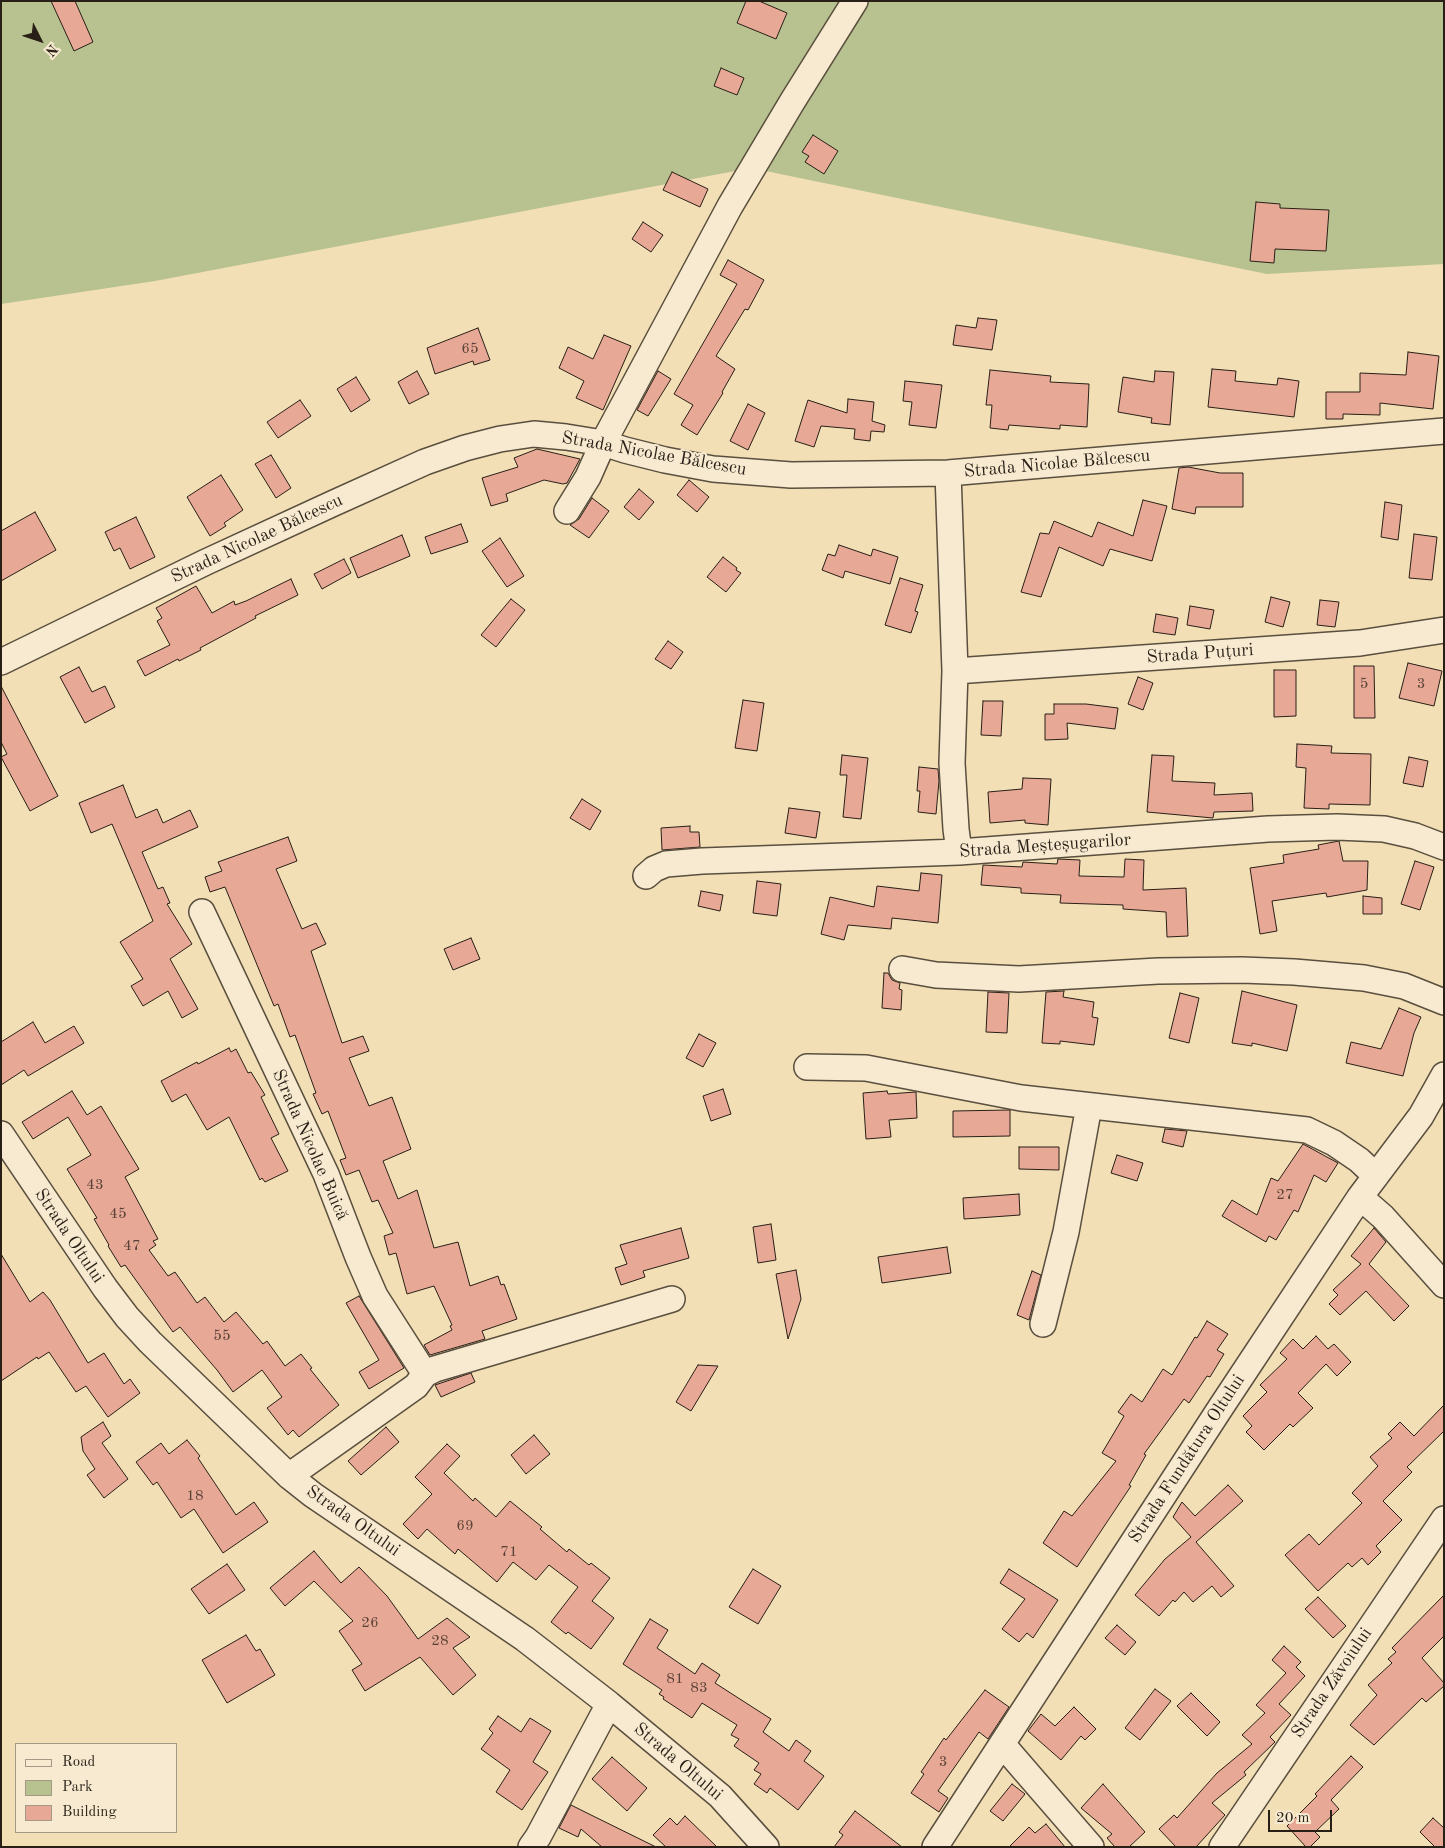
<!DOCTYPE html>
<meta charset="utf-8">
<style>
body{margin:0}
#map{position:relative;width:1445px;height:1848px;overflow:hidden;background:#f2dfb6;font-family:"Old Standard TT",serif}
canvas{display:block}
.frame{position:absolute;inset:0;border:2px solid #281f16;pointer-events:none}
.legend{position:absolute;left:15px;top:1743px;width:162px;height:90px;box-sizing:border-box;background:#f7ead0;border:1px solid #a49986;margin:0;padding:6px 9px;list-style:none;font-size:15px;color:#281f16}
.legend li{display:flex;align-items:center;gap:10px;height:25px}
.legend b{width:25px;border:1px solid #a49986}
.north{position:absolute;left:15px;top:15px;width:50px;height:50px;-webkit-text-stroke:4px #f7ead0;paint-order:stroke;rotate:131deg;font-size:14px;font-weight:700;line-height:20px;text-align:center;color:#281f16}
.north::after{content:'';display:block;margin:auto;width:18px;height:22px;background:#281f16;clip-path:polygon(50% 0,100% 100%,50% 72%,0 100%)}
.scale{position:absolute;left:1268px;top:1810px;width:64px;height:22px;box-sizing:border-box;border:2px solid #281f16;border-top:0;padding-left:6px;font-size:15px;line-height:18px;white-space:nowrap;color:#281f16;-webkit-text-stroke:4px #f7ead0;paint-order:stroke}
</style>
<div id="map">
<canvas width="1445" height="1848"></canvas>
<div class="frame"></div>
<ul class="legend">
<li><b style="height:6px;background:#f7ead0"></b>Road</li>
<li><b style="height:14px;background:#b8c290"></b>Park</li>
<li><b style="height:14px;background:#e8a896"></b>Building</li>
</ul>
<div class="north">N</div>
<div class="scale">20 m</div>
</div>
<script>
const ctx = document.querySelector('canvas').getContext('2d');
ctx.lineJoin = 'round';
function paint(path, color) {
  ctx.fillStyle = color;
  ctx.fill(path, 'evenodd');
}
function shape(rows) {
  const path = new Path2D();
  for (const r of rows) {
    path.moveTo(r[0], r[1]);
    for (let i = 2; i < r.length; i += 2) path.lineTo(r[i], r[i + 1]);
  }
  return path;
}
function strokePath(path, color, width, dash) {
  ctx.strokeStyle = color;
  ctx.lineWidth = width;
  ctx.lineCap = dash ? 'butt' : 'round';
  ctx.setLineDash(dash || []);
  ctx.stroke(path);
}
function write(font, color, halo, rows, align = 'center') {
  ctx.font = font + ' "Old Standard TT",serif';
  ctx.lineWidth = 4;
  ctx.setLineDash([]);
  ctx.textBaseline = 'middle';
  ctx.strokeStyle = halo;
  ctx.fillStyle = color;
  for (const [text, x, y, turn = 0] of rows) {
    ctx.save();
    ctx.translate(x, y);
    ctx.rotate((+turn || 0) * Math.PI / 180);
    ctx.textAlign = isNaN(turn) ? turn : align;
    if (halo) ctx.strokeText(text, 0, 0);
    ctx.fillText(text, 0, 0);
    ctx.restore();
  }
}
paint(shape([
 [1,1,1444,1,1444,264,1267,274,751,168,155,281,1,304]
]), '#b8c290');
const building = shape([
 [51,1,75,1,93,42,74,51,51,1],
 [746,1,759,1,787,13,776,39,737,23,746,1],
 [721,68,744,78,737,95,714,86,721,68],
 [813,135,838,151,824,174,805,162,809,156,802,152,813,135],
 [672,172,708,189,700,207,663,190,672,172],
 [1256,202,1280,204,1280,208,1329,210,1326,251,1275,249,1274,263,1250,261,1256,202],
 [643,222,663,235,651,252,632,239,643,222],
 [728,260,764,280,748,310,745,309,716,356,735,369,722,392,723,393,697,435,681,425,693,405,674,394,737,284,720,275,728,260],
 [978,318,997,320,992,350,953,345,956,325,976,328,978,318],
 [478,328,490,360,474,365,473,361,435,374,427,348,478,328],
 [604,335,631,346,603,410,576,398,584,381,559,368,568,347,593,359,604,335],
 [1408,352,1439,356,1433,409,1380,403,1380,415,1343,414,1343,419,1326,419,1326,392,1360,392,1360,373,1406,375,1408,352],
 [1212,369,1236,371,1235,381,1277,385,1278,378,1299,381,1294,417,1208,407,1212,369],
 [990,370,1051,376,1050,382,1089,384,1087,427,1060,425,1060,429,1009,425,1008,430,990,428,992,405,986,405,990,370],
 [417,371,429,394,409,404,398,382,417,371],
 [658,371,671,379,648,416,637,410,658,371],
 [1155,371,1174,372,1170,425,1151,423,1152,418,1118,412,1123,377,1154,382,1155,371],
 [356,377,370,400,351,412,337,389,356,377],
 [905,381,942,385,936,428,909,425,912,402,903,401,905,381],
 [848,399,874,402,872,421,885,425,884,432,871,431,870,441,854,439,855,429,821,426,814,447,795,441,808,400,847,413,848,399],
 [300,400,311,416,278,438,267,422,300,400],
 [748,404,765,413,748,450,730,441,748,404],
 [537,449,580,459,567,483,563,484,544,480,506,494,508,501,491,506,482,478,518,467,514,458,537,449],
 [271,455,291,488,276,498,255,464,271,455],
 [1188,467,1220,473,1243,473,1243,507,1196,507,1195,514,1172,509,1179,468,1188,467],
 [221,475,243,510,224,523,226,526,210,536,187,497,221,475],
 [689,480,709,497,697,512,677,495,689,480],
 [639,489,654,502,639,520,624,507,639,489],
 [592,498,609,511,589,538,570,525,579,519,592,498],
 [1143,500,1167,506,1152,561,1110,549,1103,566,1059,547,1041,597,1021,592,1040,533,1049,534,1054,521,1092,537,1098,522,1133,536,1143,500],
 [1385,502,1402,505,1398,540,1381,537,1385,502],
 [35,512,56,550,1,581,1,531,35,512],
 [136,517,155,557,130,569,120,548,114,551,105,532,136,517],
 [461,524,468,542,431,554,425,537,461,524],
 [1414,534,1437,537,1432,580,1409,578,1414,534],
 [402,535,410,556,358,578,350,558,402,535],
 [500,538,524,576,507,587,482,551,500,538],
 [839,545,871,556,873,549,898,557,890,584,845,571,843,578,822,570,828,554,835,556,839,545],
 [723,557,737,568,736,570,741,573,726,592,707,577,723,557],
 [344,559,351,573,322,589,314,574,344,559],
 [900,578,923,585,915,611,918,612,911,633,885,625,900,578],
 [291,579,298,595,255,616,256,618,200,648,201,650,179,661,178,659,145,676,137,661,170,645,157,621,162,618,156,608,196,586,212,613,234,601,235,605,246,601,291,579],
 [1271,597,1290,602,1283,627,1265,622,1271,597],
 [511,599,525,610,496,647,481,635,511,599],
 [1320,600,1339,602,1335,627,1317,625,1320,600],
 [1190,606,1214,610,1210,629,1187,625,1190,606],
 [1156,614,1178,618,1175,635,1153,632,1156,614],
 [668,641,683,652,671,669,655,659,668,641],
 [1408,663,1442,671,1434,706,1399,698,1408,663],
 [1354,666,1374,666,1375,718,1354,718,1354,666],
 [79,667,92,692,105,686,115,707,85,723,60,677,79,667],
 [1274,670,1296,670,1296,716,1274,717,1274,670],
 [1138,677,1153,683,1143,710,1128,704,1138,677],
 [1,686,58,796,30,811,1,757,7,754,1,742,1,686],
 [743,700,764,703,757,751,735,748,743,700],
 [983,701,1003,701,1001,736,981,735,983,701],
 [1054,704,1086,704,1118,708,1115,729,1067,723,1068,739,1045,740,1045,714,1054,714,1054,704],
 [1297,744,1332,746,1331,753,1371,754,1370,805,1329,804,1329,809,1304,808,1306,768,1296,767,1297,744],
 [842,755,868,758,861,819,843,817,847,775,840,775,842,755],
 [1152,755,1174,756,1172,781,1215,783,1214,795,1252,793,1253,811,1214,812,1213,818,1147,812,1152,755],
 [1409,757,1428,761,1423,787,1403,783,1409,757],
 [919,767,938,769,939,781,936,814,918,812,920,791,917,791,919,767],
 [1023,778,1051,779,1048,825,1025,823,1025,820,990,823,988,792,1022,789,1023,778],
 [123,785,136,818,157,809,163,823,190,810,198,827,142,852,158,889,163,887,170,903,167,904,192,944,170,959,198,1009,182,1018,168,991,143,1006,131,986,143,979,120,942,153,921,112,824,91,833,79,803,123,785],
 [582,799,601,811,590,830,570,818,582,799],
 [789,808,820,812,816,838,785,833,789,808],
 [690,826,690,832,699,832,700,847,662,850,661,828,690,826],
 [288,837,297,861,276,869,302,929,316,923,326,944,311,951,342,1043,363,1036,369,1051,349,1058,369,1106,392,1097,411,1149,383,1161,398,1199,417,1190,434,1248,458,1242,470,1286,498,1276,501,1285,504,1284,517,1319,482,1331,485,1339,430,1355,424,1345,452,1330,450,1326,452,1325,434,1286,407,1294,396,1253,389,1255,384,1236,393,1233,378,1200,372,1202,359,1170,346,1175,340,1160,346,1158,328,1111,322,1114,313,1094,316,1093,295,1035,290,1037,278,1004,274,1006,225,887,210,892,205,877,222,871,218,862,288,837],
 [1339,841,1343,861,1368,861,1367,890,1327,897,1326,893,1272,901,1277,931,1260,934,1250,868,1284,863,1283,855,1319,849,1318,845,1339,841],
 [1058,859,1080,860,1079,876,1124,877,1125,859,1144,860,1143,890,1186,888,1188,936,1167,937,1166,912,1123,909,1123,905,1060,903,1061,895,1021,893,1021,888,981,885,983,865,1022,867,1023,862,1057,864,1058,859],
 [1415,861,1434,867,1420,910,1401,904,1415,861],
 [921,873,942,875,938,923,892,918,891,929,848,925,844,940,821,934,830,897,874,907,877,886,919,891,921,873],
 [757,881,781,884,777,916,753,913,757,881],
 [701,891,723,895,720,911,698,906,701,891],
 [1363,896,1382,898,1382,914,1363,914,1363,896],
 [471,938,480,959,453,970,444,949,471,938],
 [884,973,888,973,892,980,900,983,899,989,902,990,901,1010,882,1008,884,973],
 [1064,991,1063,997,1094,1002,1092,1017,1098,1018,1094,1045,1060,1041,1060,1044,1042,1043,1046,992,1064,991],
 [1242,991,1297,1005,1287,1051,1252,1043,1252,1046,1232,1043,1242,991],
 [988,992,1009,993,1007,1033,986,1032,988,992],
 [1180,993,1199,998,1189,1043,1169,1038,1180,993],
 [1399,1008,1421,1017,1414,1033,1403,1076,1346,1063,1351,1042,1381,1049,1399,1008],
 [33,1022,45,1043,74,1026,84,1043,28,1076,24,1070,1,1085,1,1042,33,1022],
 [699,1034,716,1043,703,1067,686,1058,699,1034],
 [229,1048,231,1052,236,1049,248,1073,251,1072,265,1095,261,1097,279,1134,271,1138,288,1171,265,1182,262,1178,260,1180,229,1117,207,1130,186,1094,172,1102,161,1081,197,1062,198,1064,229,1048],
 [723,1089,731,1114,711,1121,703,1096,723,1089],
 [72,1091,87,1115,101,1106,139,1169,125,1177,158,1239,153,1241,156,1245,149,1250,168,1276,175,1272,197,1303,205,1297,224,1322,236,1312,263,1344,267,1341,285,1366,301,1354,312,1368,310,1369,339,1405,299,1437,293,1430,288,1435,267,1408,282,1397,262,1370,233,1392,217,1370,180,1327,173,1332,125,1265,121,1267,108,1246,109,1245,94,1219,97,1218,67,1169,91,1155,68,1117,33,1139,22,1122,72,1091],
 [887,1091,888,1094,916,1092,917,1118,889,1120,891,1137,866,1139,863,1093,887,1091],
 [1010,1110,1010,1136,953,1137,953,1111,1010,1110],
 [1165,1129,1187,1131,1183,1147,1162,1142,1165,1129],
 [1303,1144,1338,1163,1326,1182,1314,1175,1298,1212,1294,1210,1276,1240,1269,1236,1266,1242,1222,1216,1232,1200,1257,1215,1271,1178,1278,1181,1303,1144],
 [1019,1147,1059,1147,1059,1170,1019,1169,1019,1147],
 [1117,1155,1143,1163,1137,1181,1111,1173,1117,1155],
 [1019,1194,1020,1215,964,1219,963,1198,1019,1194],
 [771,1224,776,1260,758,1263,753,1227,771,1224],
 [681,1228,689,1258,643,1271,645,1277,621,1285,615,1268,627,1264,620,1245,681,1228],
 [1374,1228,1386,1242,1369,1264,1409,1306,1394,1321,1366,1291,1340,1315,1329,1304,1338,1295,1333,1290,1361,1264,1351,1256,1374,1228],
 [947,1247,951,1273,882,1283,878,1257,947,1247],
 [1,1254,30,1302,43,1292,50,1300,88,1363,104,1353,124,1384,130,1379,140,1393,108,1417,86,1386,76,1392,49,1352,38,1359,37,1357,1,1381,1,1254],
 [796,1270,801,1299,788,1339,776,1274,796,1270],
 [1032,1271,1041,1275,1029,1320,1017,1315,1032,1271],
 [359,1296,404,1368,369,1389,359,1372,379,1360,346,1303,359,1296],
 [1207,1321,1228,1334,1217,1350,1224,1354,1210,1377,1207,1376,1189,1403,1184,1399,1144,1454,1146,1455,1129,1485,1131,1486,1077,1567,1043,1543,1064,1511,1072,1516,1116,1461,1102,1453,1124,1416,1118,1412,1131,1394,1142,1402,1163,1369,1172,1375,1195,1337,1197,1338,1207,1321],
 [1316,1336,1328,1349,1334,1344,1351,1362,1337,1376,1326,1364,1298,1393,1313,1408,1293,1427,1290,1424,1264,1450,1246,1432,1252,1426,1243,1416,1267,1392,1260,1385,1287,1359,1280,1353,1293,1339,1303,1349,1316,1336],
 [698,1365,718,1366,691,1411,676,1402,698,1365],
 [471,1373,475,1382,441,1397,435,1385,471,1373],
 [1444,1405,1444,1431,1407,1467,1412,1472,1383,1501,1402,1520,1376,1546,1381,1552,1368,1565,1362,1558,1352,1567,1348,1563,1318,1591,1285,1555,1309,1534,1319,1545,1362,1503,1352,1493,1378,1466,1370,1457,1392,1438,1388,1434,1400,1422,1414,1436,1444,1405],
 [103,1422,111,1436,102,1443,128,1479,104,1498,87,1475,95,1469,83,1451,81,1437,103,1422],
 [386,1427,399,1442,361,1475,348,1461,386,1427],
 [534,1435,550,1454,526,1474,511,1455,534,1435],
 [187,1440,200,1456,198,1458,236,1515,254,1502,268,1522,223,1553,194,1509,181,1518,157,1482,153,1485,136,1462,161,1443,169,1454,187,1440],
 [447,1444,460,1456,444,1473,473,1501,475,1498,496,1517,510,1501,542,1527,540,1529,567,1552,569,1549,589,1565,591,1563,610,1578,592,1601,614,1618,591,1649,568,1632,566,1634,551,1622,578,1587,549,1565,536,1580,513,1562,497,1582,458,1549,455,1554,427,1529,418,1539,403,1524,432,1494,415,1477,447,1444],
 [1228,1485,1243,1501,1196,1542,1234,1586,1221,1597,1212,1586,1193,1602,1184,1592,1175,1602,1173,1600,1159,1616,1135,1595,1165,1559,1191,1537,1173,1517,1182,1502,1195,1516,1228,1485],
 [314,1551,341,1583,359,1567,387,1596,418,1639,447,1618,470,1637,453,1648,476,1675,453,1695,420,1657,365,1691,352,1670,362,1664,339,1631,353,1621,314,1581,285,1606,270,1588,314,1551],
 [227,1564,245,1590,209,1614,191,1589,227,1564],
 [753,1569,781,1586,758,1624,729,1607,753,1569],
 [1009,1569,1058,1600,1033,1638,1027,1633,1019,1642,1002,1629,1025,1599,1000,1583,1009,1569],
 [1444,1595,1444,1636,1422,1658,1444,1683,1444,1686,1426,1702,1422,1698,1374,1745,1350,1725,1377,1695,1368,1685,1392,1663,1388,1659,1396,1652,1392,1648,1444,1595],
 [1318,1597,1346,1626,1333,1638,1305,1609,1318,1597],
 [650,1619,668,1630,657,1648,695,1674,702,1663,720,1675,715,1683,771,1719,763,1732,789,1751,796,1740,811,1751,804,1761,824,1776,798,1810,770,1788,767,1793,754,1784,761,1774,754,1770,759,1763,734,1746,739,1739,731,1735,737,1725,702,1703,692,1718,663,1699,664,1697,659,1694,662,1690,623,1664,650,1619],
 [1117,1625,1136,1642,1125,1655,1105,1638,1117,1625],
 [246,1635,256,1651,260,1649,275,1675,227,1703,202,1660,246,1635],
 [1284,1646,1301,1662,1296,1667,1305,1676,1279,1704,1291,1715,1270,1737,1275,1742,1244,1772,1246,1775,1212,1803,1225,1815,1196,1847,1176,1847,1159,1829,1174,1815,1177,1818,1217,1773,1252,1744,1242,1735,1265,1713,1256,1705,1286,1673,1272,1660,1284,1646],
 [1155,1689,1171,1701,1140,1740,1125,1728,1155,1689],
 [985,1690,1009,1707,988,1739,979,1732,938,1791,948,1798,939,1812,911,1793,924,1774,921,1772,944,1738,946,1740,985,1690],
 [1191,1693,1220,1722,1207,1736,1177,1706,1191,1693],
 [1074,1707,1096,1729,1085,1740,1081,1736,1061,1760,1028,1731,1041,1714,1055,1726,1074,1707],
 [498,1716,521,1732,530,1718,551,1731,533,1762,548,1772,522,1810,496,1792,510,1770,481,1749,493,1733,489,1729,498,1716],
 [1351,1756,1363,1767,1331,1800,1339,1809,1315,1832,1320,1837,1310,1847,1306,1847,1287,1826,1317,1796,1315,1794,1351,1756],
 [612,1757,647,1788,627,1811,592,1779,612,1757],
 [1012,1784,1025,1794,1003,1821,990,1811,1012,1784],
 [1103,1784,1145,1832,1129,1847,1115,1847,1107,1838,1112,1834,1081,1808,1103,1784],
 [571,1805,589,1814,656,1847,602,1847,581,1829,578,1837,559,1828,571,1805],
 [855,1811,902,1847,834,1847,843,1835,839,1832,855,1811],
 [685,1816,717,1847,666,1847,653,1835,670,1818,677,1825,685,1816],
 [1433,1818,1444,1828,1444,1847,1435,1847,1420,1832,1433,1818],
 [1046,1824,1065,1847,1009,1847,1029,1827,1035,1833,1046,1824]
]);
paint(building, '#e8a896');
strokePath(building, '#281f16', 1);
const minor = shape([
 [948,473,955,671,952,763,956,829,959,852],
 [567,511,588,477,603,443,730,206,792,102,855,1],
 [1,662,206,562,334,503,425,462,465,448,500,439,534,434,566,437,603,443,625,450,665,460,713,469,791,475,948,473,1444,431],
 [955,671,1360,643,1444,630],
 [646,876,654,869,666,864,702,861,959,852,1268,829,1337,827,1384,829,1415,836,1444,847],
 [202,912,326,1174,358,1257,375,1296,425,1374],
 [902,969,936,975,1019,979,1158,971,1242,970,1294,972,1364,978,1404,986,1444,1002],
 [807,1067,866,1068,1021,1098,1307,1130,1334,1143,1359,1160,1376,1176],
 [1,1134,105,1288,127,1317,150,1342,289,1476,313,1495,525,1639,609,1704,720,1796,766,1847],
 [1360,1197,1383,1217,1444,1285],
 [1043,1324,1066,1232,1089,1106],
 [289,1476,416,1386,425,1374,435,1369,672,1299],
 [1002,1744,1091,1847],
 [531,1847,538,1837,609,1704],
 [935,1847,1221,1407,1360,1197,1421,1116,1444,1075],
 [1222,1847,1444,1519]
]);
strokePath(minor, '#5a4f3e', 28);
strokePath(minor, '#f7ead0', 25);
write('15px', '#584136', null, [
 ["65",470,349],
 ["5",1364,684],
 ["3",1421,684],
 ["43",95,1185],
 ["27",1285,1195],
 ["45",118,1214],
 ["47",132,1246],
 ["55",222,1336],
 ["18",195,1496],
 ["69",465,1526],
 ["71",509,1552],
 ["26",370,1623],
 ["28",440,1641],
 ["81",675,1679],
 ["83",699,1688],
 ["3",943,1762]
]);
write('18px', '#281f16', '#f7ead0', [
 ["Strada Nicolae Bălcescu",654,454,10],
 ["Strada Nicolae Bălcescu",1057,464,-5],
 ["Strada Nicolae Bălcescu",257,539,-25],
 ["Strada Puțuri",1200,654,-4],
 ["Strada Meșteșugarilor",1045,846,-4],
 ["Strada Nicolae Buică",310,1145,66],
 ["Strada Oltului",69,1236,56],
 ["Strada Fundătura Oltului",1187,1459,-57],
 ["Strada Oltului",353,1521,35],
 ["Strada Zăvoiului",1332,1683,-56],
 ["Strada Oltului",678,1762,40]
]);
</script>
